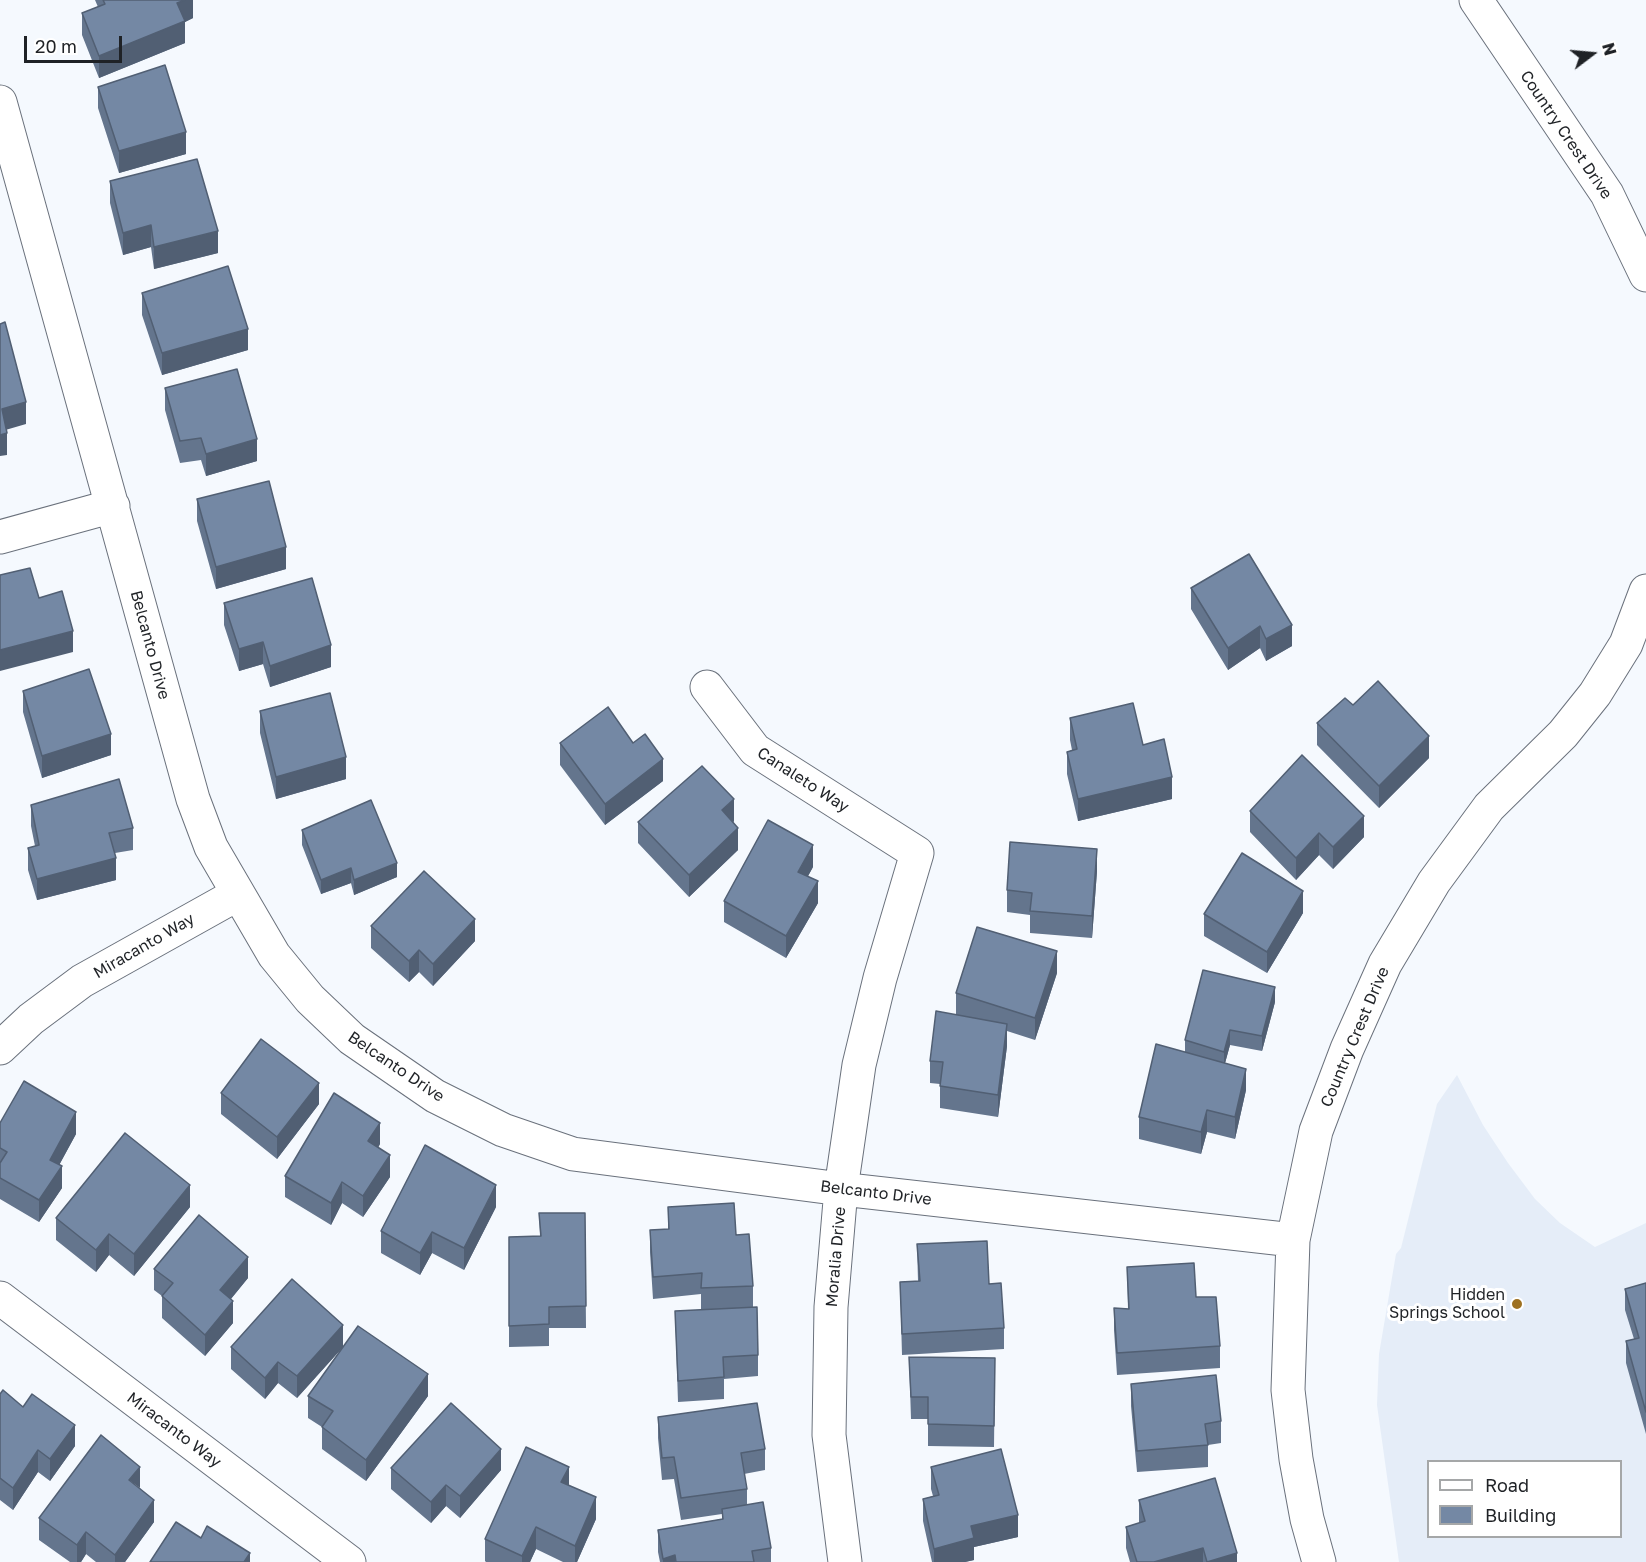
<!DOCTYPE html>
<style>
body{margin:0}
#map{position:relative;width:1646px;height:1562px;overflow:hidden;background:#f5f9fe;font-family:"Golos Text",sans-serif}
canvas{display:block}
.legend{position:absolute;left:1427px;top:1460px;width:195px;height:78px;box-sizing:border-box;background:#fff;border:2px solid #a5a7a8;margin:0;padding:8px 10px;list-style:none;font-size:18px;color:#1f2226}
.legend li{display:flex;align-items:center;gap:12px;height:30px}
.legend b{width:30px;border:2px solid #a5a7a8}
.north{position:absolute;left:1562px;top:24px;width:60px;height:60px;-webkit-text-stroke:4px #fff;paint-order:stroke;rotate:74deg;font-size:16px;font-weight:700;line-height:24px;text-align:center;color:#1f2226}
.north::after{content:'';display:block;margin:auto;width:21px;height:27px;background:#1f2226;clip-path:polygon(50% 0,100% 100%,50% 72%,0 100%)}
.scale{position:absolute;left:24px;top:36px;width:98px;height:27px;box-sizing:border-box;border:3px solid #1f2226;border-top:0;padding-left:8px;font-size:18px;line-height:21px;white-space:nowrap;color:#1f2226;-webkit-text-stroke:4px #fff;paint-order:stroke}
</style>
<div id="map">
<canvas width="1646" height="1562"></canvas>
<ul class="legend">
<li><b style="height:8px;background:#fff"></b>Road</li>
<li><b style="height:16px;background:#7488a4"></b>Building</li>
</ul>
<div class="north">N</div>
<div class="scale">20 m</div>
</div>
<script>
const ctx = document.querySelector('canvas').getContext('2d');
ctx.lineJoin = 'round';
function paint(path, color) {
  ctx.fillStyle = color;
  ctx.fill(path, 'evenodd');
}
function shape(rows) {
  const path = new Path2D();
  for (const r of rows) {
    path.moveTo(r[0], r[1]);
    for (let i = 2; i < r.length; i += 2) path.lineTo(r[i], r[i + 1]);
  }
  return path;
}
function strokePath(path, color, width, dash) {
  ctx.strokeStyle = color;
  ctx.lineWidth = width;
  ctx.lineCap = dash ? 'butt' : 'round';
  ctx.setLineDash(dash || []);
  ctx.stroke(path);
}
function write(font, color, halo, rows, align = 'center') {
  ctx.font = font + ' "Golos Text",sans-serif';
  ctx.lineWidth = 6;
  ctx.setLineDash([]);
  ctx.textBaseline = 'middle';
  ctx.strokeStyle = halo;
  ctx.fillStyle = color;
  for (const [text, x, y, turn = 0] of rows) {
    ctx.save();
    ctx.translate(x, y);
    ctx.rotate((+turn || 0) * Math.PI / 180);
    ctx.textAlign = isNaN(turn) ? turn : align;
    if (halo) ctx.strokeText(text, 0, 0);
    ctx.fillText(text, 0, 0);
    ctx.restore();
  }
}
paint(shape([
 [1457,1075,1483,1125,1508,1163,1535,1199,1560,1223,1595,1247,1646,1223,1646,1562,1399,1562,1377,1405,1379,1354,1396,1254,1401,1248,1437,1104],
 [1428,1462,1620,1462,1620,1536,1428,1536]
]), '#e5edf8');
const minor = shape([
 [1476,0,1607,194,1646,275],
 [0,102,193,799,211,847,274,955,310,999,352,1039,435,1096,503,1130,573,1154,841,1189,1293,1240],
 [0,537,113,506],
 [707,687,755,750,917,853,880,978,859,1065,841,1189,831,1307,829,1435,845,1562],
 [0,1048,31,1019,82,981,236,895],
 [0,1298,349,1562],
 [1319,1562,1307,1519,1296,1459,1288,1390,1293,1240,1316,1131,1347,1049,1385,964,1434,882,1489,807,1563,734,1595,694,1626,644,1646,591]
]);
strokePath(minor, '#6a717c', 35);
strokePath(minor, '#fff', 33);
paint(shape([
 [95,0,193,0,193,18,185,22,185,43,99,78,82,35,82,13,98,7],
 [98,87,186,154,119,173,98,108],
 [110,181,218,253,154,269,151,247,123,255,110,203],
 [142,293,248,350,162,375,142,315],
 [165,388,257,461,206,476,201,460,180,463,165,410],
 [197,499,286,569,216,589,197,521],
 [1249,554,1292,646,1266,661,1260,648,1228,670,1191,609,1191,588],
 [224,603,331,667,270,687,263,664,239,671,224,625],
 [23,691,111,755,42,778,23,712],
 [260,711,346,779,276,799,260,733],
 [1070,718,1143,745,1172,799,1078,821,1067,774,1067,752,1072,750,1070,740],
 [1317,723,1429,758,1379,808,1317,745],
 [560,743,633,743,663,781,605,825,560,765],
 [31,805,133,828,133,850,115,853,116,880,37,900,28,870,28,848,35,846,31,826],
 [1250,811,1364,837,1333,869,1319,855,1296,880,1250,832],
 [734,821,733,823,738,850,689,897,638,843,638,822],
 [302,830,397,877,354,895,351,883,321,894,302,845],
 [813,867,808,876,818,903,786,958,724,922,724,901],
 [1097,871,1092,938,1030,933,1030,915,1007,912,1007,890],
 [1303,913,1267,973,1204,936,1204,914],
 [371,926,475,941,433,986,419,972,409,982,371,948],
 [1057,973,1035,1040,1007,1031,1007,1046,998,1117,940,1108,940,1084,930,1083,930,1061,956,1015,956,993],
 [1275,1002,1262,1051,1230,1045,1225,1063,1246,1090,1235,1139,1207,1132,1201,1154,1139,1139,1139,1117,1185,1052,1185,1040],
 [221,1093,319,1104,277,1159,221,1114],
 [0,1123,76,1134,59,1165,62,1188,39,1222,0,1199],
 [380,1144,378,1148,390,1177,363,1217,342,1203,331,1225,285,1197,285,1176],
 [190,1207,134,1276,109,1255,96,1272,56,1240,56,1218],
 [496,1207,464,1270,432,1253,420,1275,381,1253,381,1231],
 [668,1207,736,1235,753,1286,753,1307,758,1355,758,1376,724,1379,724,1399,678,1402,675,1311,701,1310,701,1294,653,1299,650,1252,650,1230,668,1229],
 [539,1213,585,1213,586,1328,549,1328,549,1346,509,1347,509,1237,540,1236],
 [917,1244,989,1284,1004,1328,1004,1349,902,1355,900,1282,918,1281],
 [1127,1267,1196,1297,1220,1346,1220,1368,1117,1375,1114,1330,1114,1308,1128,1309],
 [154,1269,248,1278,231,1299,233,1323,205,1356,162,1318,162,1296,154,1290],
 [1646,1283,1646,1434,1626,1363,1626,1341,1634,1339,1625,1310,1625,1289],
 [231,1347,343,1347,297,1398,278,1383,265,1399,231,1369],
 [909,1357,995,1358,994,1447,928,1446,928,1419,911,1419],
 [1131,1384,1221,1421,1221,1443,1208,1445,1208,1467,1137,1472,1131,1406],
 [0,1394,23,1407,75,1446,50,1481,38,1472,13,1510,0,1500],
 [308,1396,428,1396,366,1481,322,1449,322,1427,308,1418],
 [658,1417,765,1449,765,1470,744,1474,747,1489,747,1505,771,1548,771,1562,660,1562,658,1552,658,1530,722,1519,722,1514,681,1520,674,1479,662,1480,658,1438],
 [931,1467,1018,1537,974,1547,974,1560,965,1562,932,1562,923,1521,923,1499,933,1496,931,1489],
 [391,1468,501,1470,460,1518,446,1506,431,1523,391,1489],
 [569,1486,596,1519,577,1562,563,1562,536,1549,530,1562,486,1562,485,1561,485,1539],
 [140,1488,154,1522,125,1562,96,1562,86,1554,81,1562,70,1562,39,1540,39,1518],
 [1139,1500,1237,1562,1130,1562,1126,1548,1126,1527,1139,1523]
]), '#64758d');
paint(shape([
 [185,0,193,0,193,18,185,22,185,43,99,78,99,56,177,3],
 [186,132,186,154,119,173,119,151],
 [151,225,151,247,123,255,123,233],
 [218,231,218,253,154,269,154,247],
 [248,329,248,350,162,375,162,353],
 [26,402,26,424,2,431,2,409],
 [7,433,7,455,0,456,0,435],
 [257,439,257,461,206,476,206,454],
 [286,547,286,569,216,589,216,567],
 [1292,625,1292,646,1266,661,1266,639],
 [1260,626,1260,648,1228,670,1228,648],
 [73,631,73,652,0,671,0,650],
 [263,642,263,664,239,671,239,649],
 [331,645,331,667,270,687,270,666],
 [111,734,111,755,42,778,42,756],
 [1429,736,1429,758,1379,808,1379,786],
 [346,757,346,779,276,799,276,777],
 [663,759,663,781,605,825,605,804],
 [1172,777,1172,799,1078,821,1078,799],
 [734,799,734,821,722,832,722,810],
 [1364,816,1364,837,1333,869,1333,847],
 [738,828,738,850,689,897,689,875],
 [1319,833,1319,855,1296,880,1296,858],
 [813,845,813,867,798,894,798,872],
 [1097,849,1097,871,1092,938,1092,916],
 [116,858,116,880,37,900,37,879],
 [397,863,397,877,354,895,354,880],
 [351,868,351,883,321,894,321,880],
 [818,881,818,903,786,958,786,936],
 [1303,891,1303,913,1267,973,1267,952],
 [475,919,475,941,433,986,433,964],
 [419,950,419,972,409,982,409,961],
 [1057,951,1057,973,1035,1040,1035,1018],
 [1275,987,1275,1002,1262,1051,1262,1036],
 [1007,1024,1007,1046,998,1117,998,1095],
 [1230,1030,1230,1045,1224,1067,1224,1052],
 [1246,1069,1246,1090,1235,1139,1235,1117],
 [319,1083,319,1104,277,1159,277,1137],
 [1207,1110,1207,1132,1201,1154,1201,1132],
 [76,1112,76,1134,50,1182,50,1160],
 [380,1123,380,1144,368,1163,368,1141],
 [390,1155,390,1177,363,1217,363,1196],
 [62,1166,62,1188,39,1222,39,1200],
 [342,1182,342,1203,331,1225,331,1203],
 [190,1185,190,1207,134,1276,134,1254],
 [496,1185,496,1207,464,1270,464,1248],
 [432,1232,432,1253,420,1275,420,1253],
 [109,1234,109,1255,96,1272,96,1250],
 [248,1257,248,1278,220,1312,220,1290],
 [233,1301,233,1323,205,1356,205,1335],
 [343,1325,343,1347,297,1398,297,1376],
 [278,1362,278,1383,265,1399,265,1378],
 [428,1374,428,1396,366,1481,366,1460],
 [75,1425,75,1446,50,1481,50,1459],
 [501,1449,501,1470,460,1518,460,1496],
 [38,1450,38,1472,13,1510,13,1488],
 [140,1467,140,1488,129,1480],
 [569,1467,569,1489,561,1482],
 [446,1485,446,1506,431,1523,431,1502],
 [596,1497,596,1519,577,1562,575,1562,575,1546],
 [154,1500,154,1522,125,1562,115,1562,115,1555],
 [1018,1515,1018,1537,974,1547,974,1560,965,1562,934,1562,934,1549,971,1526],
 [536,1527,536,1549,530,1562,522,1562,522,1556],
 [86,1532,86,1554,81,1562,77,1562,77,1545],
 [1203,1548,1203,1562,1154,1562],
 [250,1553,250,1562,244,1562],
 [1237,1553,1237,1562,1207,1562],
 [675,1555,675,1562,663,1562,663,1559]
]), '#515f73');
const building = shape([
 [103,0,185,0,177,3,185,21,99,56,82,13,105,4,103,0],
 [165,65,186,132,119,151,98,87,165,65],
 [197,159,218,231,154,247,151,225,123,233,110,181,197,159],
 [228,266,248,329,162,353,142,293,228,266],
 [5,322,26,402,2,409,7,433,0,435,0,324,5,322],
 [237,369,257,439,206,454,201,438,180,441,165,388,237,369],
 [269,481,286,547,216,567,197,499,269,481],
 [1249,554,1292,625,1266,639,1260,626,1228,648,1191,588,1249,554],
 [30,568,39,598,62,591,73,631,0,650,0,575,30,568],
 [312,578,331,645,270,666,263,642,239,649,224,603,312,578],
 [89,669,111,734,42,756,23,691,89,669],
 [1378,681,1429,736,1379,786,1317,723,1345,698,1353,705,1378,681],
 [330,693,346,757,276,777,260,711,330,693],
 [1133,703,1143,745,1164,739,1172,777,1078,799,1067,752,1077,749,1070,718,1133,703],
 [608,707,633,743,645,734,663,759,605,804,560,743,608,707],
 [1302,755,1364,816,1333,847,1319,833,1296,858,1250,811,1302,755],
 [702,766,734,799,722,810,738,828,689,875,638,822,702,766],
 [119,779,133,828,109,833,116,858,37,879,28,848,39,845,31,805,119,779],
 [371,800,397,863,354,880,351,868,321,880,302,830,371,800],
 [768,820,813,845,798,872,818,881,786,936,724,901,768,820],
 [1010,842,1097,849,1092,916,1030,911,1032,893,1007,890,1010,842],
 [1242,853,1303,891,1267,952,1204,914,1242,853],
 [424,871,475,919,433,964,419,950,409,961,371,926,424,871],
 [977,927,1057,951,1035,1018,956,993,977,927],
 [1203,970,1275,987,1262,1036,1230,1030,1224,1052,1185,1040,1203,970],
 [936,1011,1007,1024,998,1095,940,1086,943,1062,930,1061,936,1011],
 [261,1039,319,1083,277,1137,221,1093,261,1039],
 [1156,1044,1246,1069,1235,1117,1207,1110,1201,1132,1139,1117,1156,1044],
 [24,1081,76,1112,50,1160,62,1166,39,1200,0,1178,0,1163,7,1152,0,1148,0,1123,24,1081],
 [334,1093,380,1123,368,1141,390,1155,363,1196,342,1182,331,1203,285,1176,334,1093],
 [125,1133,190,1185,134,1254,109,1234,96,1250,56,1218,125,1133],
 [425,1145,496,1185,464,1248,432,1232,420,1253,381,1231,425,1145],
 [734,1203,736,1235,749,1234,753,1286,701,1288,702,1273,653,1277,650,1230,669,1229,668,1207,734,1203],
 [539,1213,585,1213,586,1306,549,1307,549,1324,509,1326,509,1237,541,1236,539,1213],
 [199,1215,248,1257,220,1290,233,1301,205,1335,162,1296,173,1283,154,1269,199,1215],
 [987,1241,989,1284,1001,1283,1004,1328,902,1334,900,1282,920,1281,917,1244,987,1241],
 [1194,1263,1196,1297,1216,1297,1220,1346,1117,1353,1114,1308,1129,1309,1127,1267,1194,1263],
 [292,1279,343,1325,297,1376,278,1362,265,1378,231,1347,292,1279],
 [1646,1283,1646,1412,1626,1341,1639,1338,1625,1289,1646,1283],
 [757,1307,758,1355,723,1357,724,1377,678,1381,675,1311,757,1307],
 [358,1326,428,1374,366,1460,322,1427,333,1411,308,1396,358,1326],
 [909,1357,995,1358,994,1426,928,1424,928,1397,911,1397,909,1357],
 [1216,1375,1221,1421,1205,1424,1208,1445,1137,1451,1131,1384,1216,1375],
 [3,1390,23,1407,32,1394,75,1425,50,1459,38,1450,13,1488,0,1478,0,1394,3,1390],
 [451,1403,501,1449,460,1496,446,1485,431,1502,391,1468,451,1403],
 [757,1403,765,1449,741,1453,747,1489,681,1498,674,1457,662,1458,658,1417,757,1403],
 [101,1435,140,1467,129,1480,154,1500,115,1555,86,1532,77,1545,39,1518,101,1435],
 [526,1447,569,1467,561,1482,596,1497,575,1546,536,1527,522,1556,485,1539,526,1447],
 [1001,1449,1018,1515,971,1526,974,1538,934,1549,923,1499,939,1495,931,1467,1001,1449],
 [1215,1478,1237,1553,1207,1562,1203,1548,1154,1562,1137,1562,1126,1527,1145,1521,1139,1500,1215,1478],
 [763,1502,771,1548,752,1551,754,1562,676,1562,675,1555,663,1559,658,1530,723,1519,722,1509,763,1502],
 [176,1522,201,1538,207,1526,250,1553,244,1562,150,1562,176,1522]
]);
paint(building, '#7488a4');
strokePath(building, '#515f73', 1.5);
for (const [x, y, r, color] of [
 [1517,1304,6,"#9e7121"]
]) {
  const dot = new Path2D();
  dot.arc(x, y, r, 0, 2 * Math.PI);
  ctx.fillStyle = color;
  ctx.fill(dot);
  strokePath(dot, '#fff', 2);
}
write('16px', '#1f2226', '#fff', [
 ["Country Crest Drive",1566,135,56],
 ["Belcanto Drive",150,645,75],
 ["Canaleto Way",803,780,33],
 ["Miracanto Way",144,946,-30],
 ["Country Crest Drive",1355,1037,-67],
 ["Belcanto Drive",396,1067,34],
 ["Belcanto Drive",876,1193,7],
 ["Moralia Drive",836,1257,-85],
 ["Miracanto Way",174,1430,37]
]);
write('16px', '#1f2226', '#fff', [
 ["Hidden",1505,1295],
 ["Springs School",1505,1313]
], 'right');
</script>
